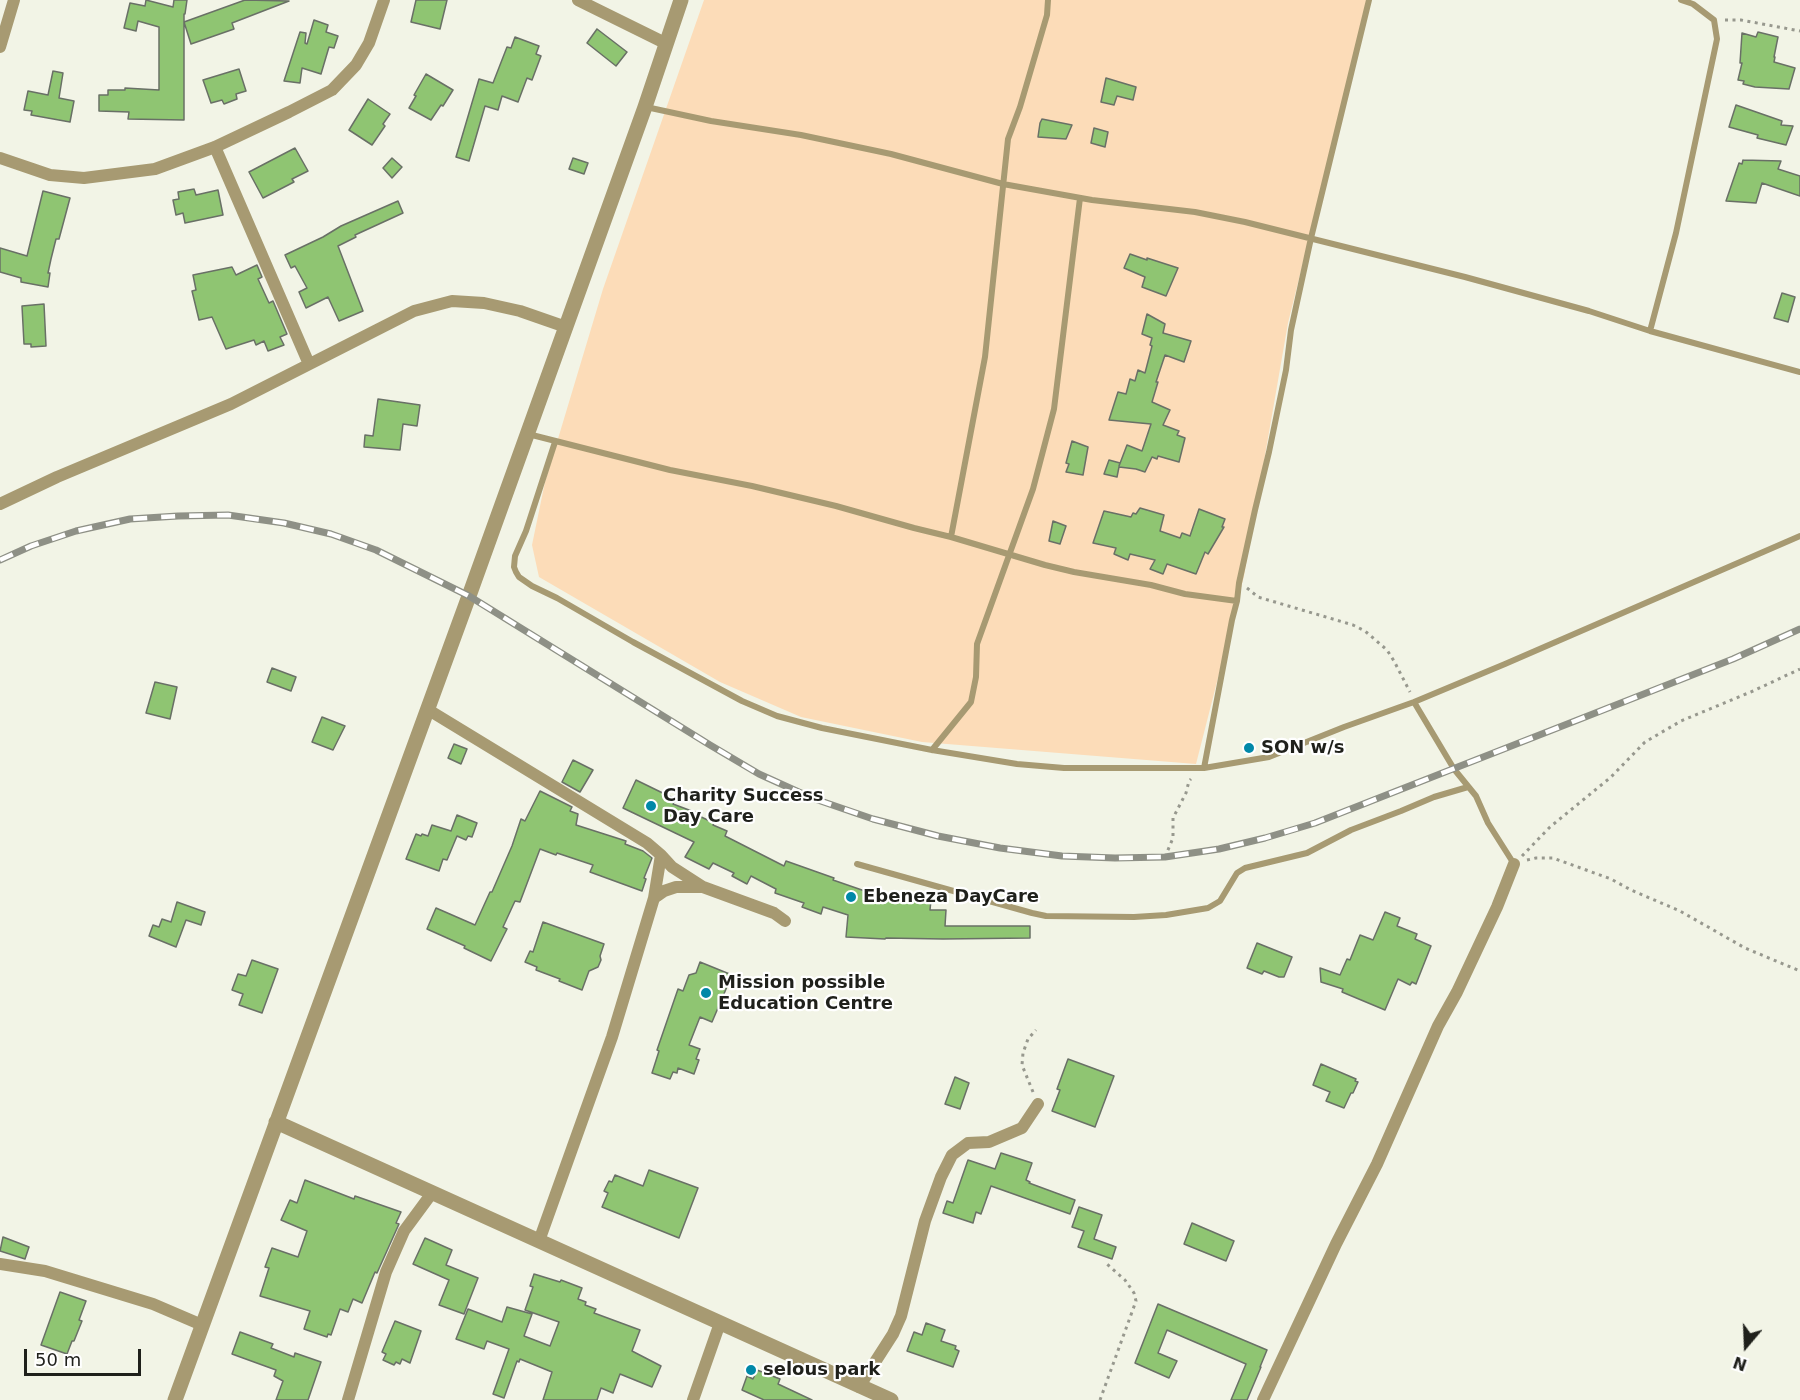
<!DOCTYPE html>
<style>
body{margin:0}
#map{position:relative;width:1800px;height:1400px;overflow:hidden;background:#f2f4e6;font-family:"DejaVu Sans",sans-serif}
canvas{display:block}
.north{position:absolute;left:1716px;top:1316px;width:60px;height:60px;-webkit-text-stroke:4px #fff;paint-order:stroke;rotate:199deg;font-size:16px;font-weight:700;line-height:24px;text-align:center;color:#1f201b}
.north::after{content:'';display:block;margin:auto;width:21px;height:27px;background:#1f201b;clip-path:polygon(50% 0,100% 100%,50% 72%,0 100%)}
.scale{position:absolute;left:24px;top:1349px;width:117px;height:27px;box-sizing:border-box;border:3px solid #1f201b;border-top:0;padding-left:8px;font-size:18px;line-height:21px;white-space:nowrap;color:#1f201b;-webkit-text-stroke:4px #fff;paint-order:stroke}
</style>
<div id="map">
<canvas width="1800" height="1400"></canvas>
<div class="north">N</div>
<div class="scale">50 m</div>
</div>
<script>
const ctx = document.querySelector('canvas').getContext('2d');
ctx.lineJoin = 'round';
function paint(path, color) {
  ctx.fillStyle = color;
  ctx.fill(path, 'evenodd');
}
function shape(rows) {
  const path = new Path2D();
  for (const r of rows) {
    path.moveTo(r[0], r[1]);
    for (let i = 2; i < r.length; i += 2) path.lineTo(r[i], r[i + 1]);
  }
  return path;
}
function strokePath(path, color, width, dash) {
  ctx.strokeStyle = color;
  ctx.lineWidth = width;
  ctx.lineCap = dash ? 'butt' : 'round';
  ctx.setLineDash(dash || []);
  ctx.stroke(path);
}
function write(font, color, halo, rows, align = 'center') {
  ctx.font = font + ' "DejaVu Sans",sans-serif';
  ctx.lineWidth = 4.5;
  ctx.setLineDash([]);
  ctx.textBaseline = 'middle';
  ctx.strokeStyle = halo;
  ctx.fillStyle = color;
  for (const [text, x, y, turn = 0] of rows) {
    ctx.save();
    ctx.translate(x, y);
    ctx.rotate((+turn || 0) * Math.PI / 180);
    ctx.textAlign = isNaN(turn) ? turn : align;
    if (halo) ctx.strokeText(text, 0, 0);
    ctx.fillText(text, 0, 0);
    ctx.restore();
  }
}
paint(shape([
 [704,0,1368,0,1288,323,1244,576,1196,764,922,742,801,717,720,682,539,577,532,545,545,482,603,289]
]), '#fcdcb8');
const building = shape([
 [146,0,173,7,174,0,187,0,185,14,184,14,184,120,128,119,129,112,99,111,99,95,108,95,108,90,125,90,125,88,159,90,159,27,138,21,136,31,124,28,130,3,145,6,146,0],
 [245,0,289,1,232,23,234,29,191,44,184,22,245,0],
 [416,0,447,0,440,29,411,22,416,0],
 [314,20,328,25,326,32,338,36,334,48,329,47,321,74,302,68,300,83,284,81,300,32,306,33,305,43,307,44,314,20],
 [597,29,627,52,616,66,587,43,597,29],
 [1758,32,1778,37,1774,57,1775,57,1774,62,1795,68,1789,89,1755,87,1743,84,1744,81,1738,80,1742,63,1740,63,1742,33,1756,37,1758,32],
 [515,37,539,46,536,54,541,56,532,80,527,78,518,102,502,96,498,110,485,106,469,161,456,157,479,79,493,83,507,47,511,48,515,37],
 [239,69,246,91,236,94,237,99,224,104,222,100,211,103,203,80,239,69],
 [53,71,63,73,59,98,74,101,70,122,31,115,32,111,24,110,28,91,48,95,53,71],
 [426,74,453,90,443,106,441,105,431,120,409,108,416,96,414,95,426,74],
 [1106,78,1136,87,1133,100,1117,96,1114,105,1101,102,1106,78],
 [368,99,390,114,383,124,385,126,372,145,349,130,368,99],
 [1736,105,1782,121,1781,125,1793,126,1786,145,1757,138,1758,135,1729,127,1736,105],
 [1042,119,1072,125,1066,139,1038,137,1040,123,1042,119],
 [1094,128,1108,132,1105,147,1091,143,1094,128],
 [295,148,308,171,292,179,294,182,263,198,249,172,295,148],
 [392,158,402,167,392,178,383,168,392,158],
 [573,158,588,163,584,174,569,169,573,158],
 [1743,160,1781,161,1778,169,1800,176,1800,196,1762,183,1756,203,1726,201,1739,163,1742,164,1743,160],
 [194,189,196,195,218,190,223,215,185,223,183,213,176,215,173,200,179,199,178,192,194,189],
 [43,191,70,198,59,239,56,239,51,259,48,273,50,273,48,287,21,282,21,278,0,272,0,248,27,256,43,191],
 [398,201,403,213,355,235,356,237,338,246,363,311,339,321,328,297,306,308,299,292,307,288,295,266,291,268,285,255,323,237,341,226,398,201],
 [1130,254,1147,260,1147,258,1178,268,1166,296,1142,287,1145,277,1124,268,1130,254],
 [257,265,262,277,258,279,269,303,273,301,287,334,280,337,284,345,268,351,264,341,256,345,254,340,226,349,212,317,199,320,192,291,196,290,193,275,232,267,236,275,257,265],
 [1782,293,1795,297,1788,322,1774,318,1782,293],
 [44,304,46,346,31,347,31,344,24,344,22,306,44,304],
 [1147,314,1165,324,1163,333,1191,341,1184,362,1165,355,1156,382,1158,382,1152,402,1170,410,1163,425,1179,431,1177,435,1185,438,1179,462,1158,456,1157,459,1152,457,1145,472,1136,469,1119,467,1117,477,1104,474,1109,460,1120,463,1119,466,1127,445,1142,451,1151,424,1109,420,1118,392,1126,394,1130,379,1135,381,1138,370,1145,373,1152,346,1150,345,1152,338,1142,334,1147,314],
 [378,399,420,405,417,426,403,424,400,450,364,447,365,435,373,436,378,399],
 [1072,441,1088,447,1083,475,1066,472,1069,464,1066,463,1072,441],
 [1140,508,1164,515,1160,531,1180,538,1182,533,1190,536,1199,509,1225,519,1222,527,1224,527,1208,554,1205,552,1196,574,1167,564,1163,574,1150,569,1155,560,1130,554,1128,560,1114,554,1116,548,1093,543,1104,511,1131,517,1133,513,1136,514,1140,508],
 [1053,521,1066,526,1060,544,1049,541,1053,521],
 [272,668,296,677,291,691,267,682,272,668],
 [155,682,177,687,170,719,146,713,155,682],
 [322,717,345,726,333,750,312,742,322,717],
 [454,744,467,749,461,764,448,758,454,744],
 [573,760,593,770,580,792,562,782,573,760],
 [636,780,675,799,673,804,697,813,697,815,714,823,713,825,727,831,725,836,784,866,786,861,834,878,833,880,885,898,931,900,930,910,946,910,945,926,1030,926,1030,938,943,939,886,938,885,939,846,937,848,915,823,907,821,914,802,907,804,903,801,902,775,893,776,889,751,876,747,884,732,876,734,873,713,863,709,869,685,857,694,842,623,808,636,780],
 [540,791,572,807,570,811,578,814,576,825,626,841,625,844,643,851,652,858,644,878,646,879,642,891,590,872,593,865,557,853,556,855,540,849,520,902,515,901,503,927,507,929,491,961,464,948,465,946,427,929,436,908,475,925,490,892,492,892,512,846,521,819,525,821,540,791],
 [457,815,477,823,472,837,468,836,466,840,457,836,447,860,443,859,439,871,406,859,416,834,421,836,422,834,428,836,432,825,451,831,457,815],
 [177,902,205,912,201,925,186,920,176,947,149,936,153,925,159,927,162,919,171,922,177,902],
 [1385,912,1400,918,1397,926,1417,934,1415,939,1431,946,1416,984,1412,982,1410,985,1398,979,1385,1010,1342,992,1343,989,1321,982,1320,968,1340,975,1347,959,1350,960,1360,935,1373,940,1385,912],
 [543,922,604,944,600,956,601,960,598,967,589,971,582,990,559,981,560,979,536,970,537,967,525,962,530,951,533,952,543,922],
 [1257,943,1292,957,1284,977,1279,977,1264,971,1262,974,1247,968,1257,943],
 [252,960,278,969,262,1013,239,1005,243,994,232,990,238,974,246,976,252,960],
 [700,962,732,975,712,1022,700,1017,689,1045,700,1049,696,1059,699,1060,694,1074,678,1068,677,1073,673,1072,670,1079,652,1073,659,1051,657,1050,678,989,683,991,689,975,696,973,700,962],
 [1068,1059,1114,1076,1095,1127,1052,1111,1060,1090,1057,1089,1068,1059],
 [1321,1064,1356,1079,1355,1081,1358,1082,1353,1093,1351,1093,1344,1108,1326,1101,1330,1092,1313,1085,1321,1064],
 [955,1077,969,1083,960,1109,945,1104,955,1077],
 [1001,1153,1032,1163,1026,1180,1030,1182,1029,1183,1075,1200,1070,1214,991,1186,981,1214,976,1212,973,1223,943,1213,947,1201,953,1203,968,1160,995,1169,1001,1153],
 [649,1170,698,1188,679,1238,602,1207,608,1193,604,1191,609,1181,612,1182,615,1175,643,1186,649,1170],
 [305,1180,354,1199,355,1196,401,1212,396,1223,399,1224,377,1273,375,1272,362,1303,353,1299,348,1312,340,1309,331,1335,328,1334,327,1337,304,1329,310,1311,260,1296,269,1268,265,1267,272,1248,298,1257,307,1231,281,1220,290,1200,297,1203,305,1180],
 [1079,1207,1102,1215,1094,1239,1116,1247,1112,1259,1078,1247,1084,1231,1072,1227,1079,1207],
 [1192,1223,1234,1241,1226,1261,1184,1244,1192,1223],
 [3,1237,29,1247,25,1259,0,1251,3,1237],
 [425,1238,452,1250,446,1265,478,1278,464,1314,439,1305,449,1280,413,1264,425,1238],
 [534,1274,560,1282,561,1280,582,1288,578,1299,586,1302,585,1305,596,1309,594,1313,640,1330,632,1351,661,1366,652,1387,620,1374,613,1393,601,1388,597,1400,543,1400,552,1372,520,1359,519,1362,517,1361,504,1398,493,1394,509,1349,487,1341,484,1349,456,1339,468,1309,502,1322,507,1307,532,1314,524,1336,550,1346,559,1322,525,1310,533,1287,530,1286,534,1274],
 [60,1292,86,1301,79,1320,82,1321,74,1341,72,1341,67,1354,41,1345,60,1292],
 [1158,1304,1267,1350,1260,1367,1261,1367,1247,1400,1231,1400,1246,1364,1167,1330,1158,1353,1177,1361,1169,1378,1135,1363,1158,1304],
 [395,1321,421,1331,410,1363,402,1359,400,1364,396,1362,394,1365,383,1360,386,1354,382,1352,395,1321],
 [926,1323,945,1330,941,1341,956,1346,955,1349,959,1351,953,1367,907,1351,914,1332,922,1335,926,1323],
 [240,1332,273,1344,271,1348,294,1357,295,1353,321,1362,308,1400,276,1400,283,1381,274,1376,276,1370,232,1354,240,1332],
 [757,1370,780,1379,778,1384,812,1400,764,1400,742,1390,747,1376,753,1379,757,1370]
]);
paint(building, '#8fc572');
strokePath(building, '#697066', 1.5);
strokePath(shape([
 [1725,20,1741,20,1800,31],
 [1247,588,1258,597,1353,625,1365,631,1387,650,1394,661,1410,692],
 [1522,856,1550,827,1611,777,1645,742,1681,721,1753,691,1800,669],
 [1165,857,1173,838,1173,818,1186,793,1189,781,1191,779],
 [1527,860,1536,858,1553,858,1611,879,1631,890,1680,911,1745,948,1800,971],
 [1033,1092,1022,1065,1023,1053,1028,1039,1036,1030],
 [1100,1400,1136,1301,1134,1293,1125,1280,1107,1264]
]), '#97988e', 3, [3, 4.5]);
strokePath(shape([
 [646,107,711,121,801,135,891,154,1003,184,1092,200,1195,212,1245,222,1465,277,1589,311,1650,331,1800,372],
 [1650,331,1676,233,1717,39,1714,20,1693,4,1681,0],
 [528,434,670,470,752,486,836,506,914,528,951,537,1045,565,1074,572,1151,585,1185,594,1237,601],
 [555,442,526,531,515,556,514,567,516,572,519,577,532,586,557,598,633,642,742,701,777,716,822,728,932,750,1017,764,1064,768,1204,768,1269,757,1344,727,1414,702,1505,664,1800,536],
 [951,537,985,357,1008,139,1020,107,1047,15,1048,0],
 [1414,702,1454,769,1476,796,1488,823,1514,864],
 [932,750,971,702,976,677,977,644,1033,489,1054,409,1080,198],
 [1204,768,1232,620,1237,601,1239,583,1255,510,1269,452,1286,370,1291,330,1311,238,1369,0],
 [857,864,1032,913,1046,916,1134,917,1166,915,1208,908,1220,901,1237,873,1245,868,1307,853,1351,830,1401,811,1434,797,1468,787]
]), '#a79a72', 6);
strokePath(shape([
 [578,0,665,43],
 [0,47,14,0],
 [215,147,309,364],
 [0,158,50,175,84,178,155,169,215,147,289,112,332,90,356,65,369,43,384,0],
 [0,504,57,477,231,404,414,311,452,301,484,303,520,311,566,327],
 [427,709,647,843,661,855,654,898,612,1037,539,1241],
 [661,855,672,867,703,887,774,913,785,921],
 [654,898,664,891,676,887,701,887],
 [0,1264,45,1271,153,1304,202,1325],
 [859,1387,893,1334,901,1316,925,1221,941,1177,952,1155,968,1143,989,1142,1022,1128,1038,1104],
 [348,1400,386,1272,404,1231,432,1193],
 [693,1400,720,1323],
 [1263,1400,1336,1244,1377,1164,1438,1026,1457,992,1497,907,1514,864]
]), '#a79a72', 12);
strokePath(shape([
 [276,1122,891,1400],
 [175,1400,469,596,645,107,681,0]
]), '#a79a72', 15);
const rail = shape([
 [0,560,31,546,76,531,130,519,178,516,228,515,284,523,331,534,376,550,469,596,710,745,759,774,812,798,873,819,938,836,1000,848,1062,856,1115,858,1165,857,1219,849,1265,838,1315,823,1733,659,1800,629]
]);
strokePath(rail, '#8e9086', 7);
strokePath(rail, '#fff', 4.5, [14]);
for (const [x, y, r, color] of [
 [1249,748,6,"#0088a8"],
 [651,806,6,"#0088a8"],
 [851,897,6,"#0088a8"],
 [706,993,6,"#0088a8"],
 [751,1370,6,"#0088a8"]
]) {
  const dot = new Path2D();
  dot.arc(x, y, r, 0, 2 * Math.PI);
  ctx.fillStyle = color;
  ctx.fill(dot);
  strokePath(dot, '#fff', 2);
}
write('bold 18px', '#1f201b', '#fff', [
 ["SON w/s",1261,748],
 ["Charity Success",663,796],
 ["Day Care",663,817],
 ["Ebeneza DayCare",863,897],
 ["Mission possible",718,983],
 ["Education Centre",718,1004],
 ["selous park",763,1370]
], 'left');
</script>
